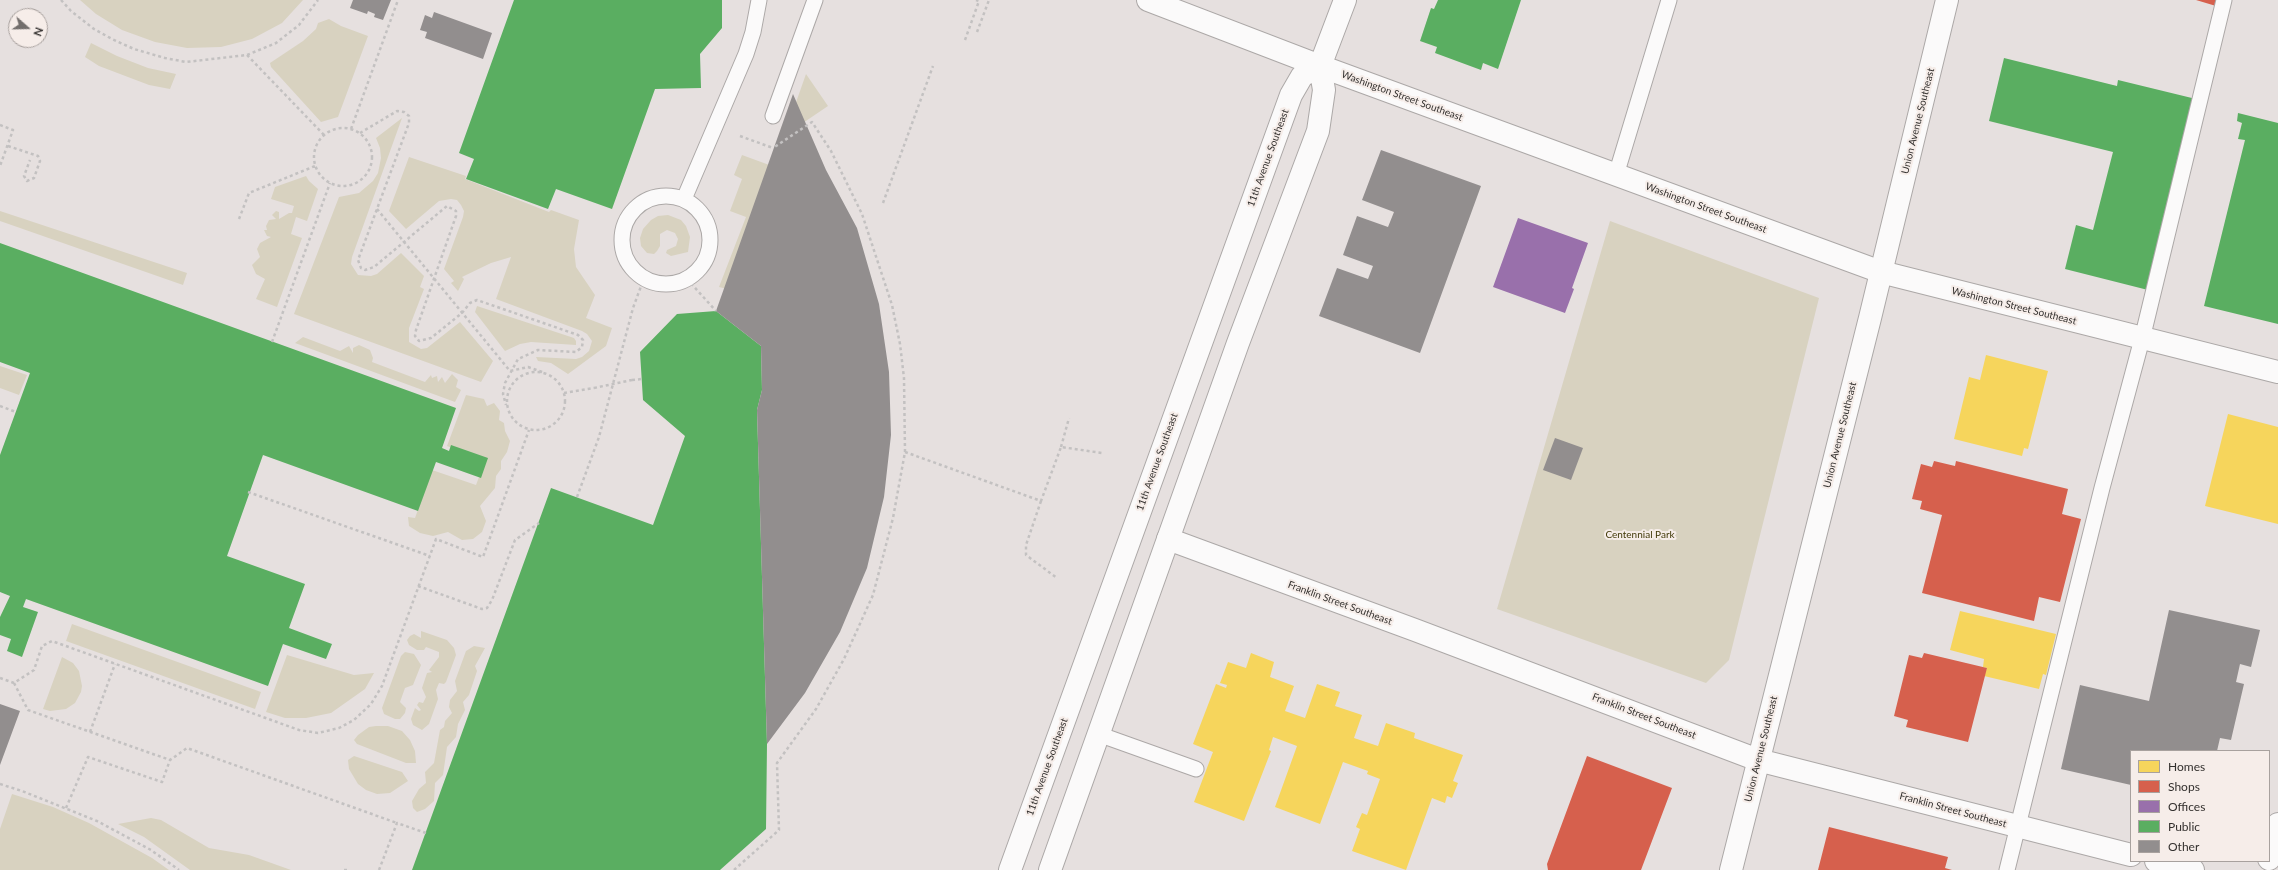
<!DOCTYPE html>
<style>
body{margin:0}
#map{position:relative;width:2278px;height:870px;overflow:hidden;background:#e6e0df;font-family:Lato,sans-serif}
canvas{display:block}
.legend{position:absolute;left:2130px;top:750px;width:140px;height:112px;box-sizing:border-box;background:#f6ede9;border:1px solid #a8a19e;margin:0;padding:5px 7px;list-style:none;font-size:12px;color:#33302e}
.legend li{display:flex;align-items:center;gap:8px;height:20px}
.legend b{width:20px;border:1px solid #a8a19e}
.north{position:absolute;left:8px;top:8px;width:40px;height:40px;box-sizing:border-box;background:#f6ede9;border:1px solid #a8a19e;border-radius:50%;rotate:110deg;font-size:11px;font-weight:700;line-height:16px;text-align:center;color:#33302e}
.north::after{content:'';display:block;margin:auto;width:14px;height:18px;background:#726e6c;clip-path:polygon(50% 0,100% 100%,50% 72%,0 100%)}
</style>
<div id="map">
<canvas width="2278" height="870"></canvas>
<ul class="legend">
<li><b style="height:11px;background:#f6d55c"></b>Homes</li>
<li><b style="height:11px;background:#d6604d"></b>Shops</li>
<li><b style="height:11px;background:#9970ab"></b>Offices</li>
<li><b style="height:11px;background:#5aae61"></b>Public</li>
<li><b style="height:11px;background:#928e8e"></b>Other</li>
</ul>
<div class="north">N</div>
</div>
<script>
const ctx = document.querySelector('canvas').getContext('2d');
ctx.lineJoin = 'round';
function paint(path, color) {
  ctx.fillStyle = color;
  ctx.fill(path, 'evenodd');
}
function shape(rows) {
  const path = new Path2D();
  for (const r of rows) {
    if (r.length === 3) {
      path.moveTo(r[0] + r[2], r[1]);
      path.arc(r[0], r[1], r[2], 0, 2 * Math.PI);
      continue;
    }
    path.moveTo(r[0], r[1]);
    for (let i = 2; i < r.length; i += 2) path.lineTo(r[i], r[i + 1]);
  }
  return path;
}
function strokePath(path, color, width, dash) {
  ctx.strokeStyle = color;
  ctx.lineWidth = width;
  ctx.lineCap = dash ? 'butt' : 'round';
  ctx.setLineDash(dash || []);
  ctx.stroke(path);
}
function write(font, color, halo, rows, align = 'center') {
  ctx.font = font + ' Lato,sans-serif';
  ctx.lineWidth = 4;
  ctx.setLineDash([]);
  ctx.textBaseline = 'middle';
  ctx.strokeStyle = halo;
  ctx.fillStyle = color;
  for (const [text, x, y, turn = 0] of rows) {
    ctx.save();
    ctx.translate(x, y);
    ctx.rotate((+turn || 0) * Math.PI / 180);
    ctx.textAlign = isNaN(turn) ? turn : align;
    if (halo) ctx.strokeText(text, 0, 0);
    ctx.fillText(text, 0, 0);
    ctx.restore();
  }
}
paint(shape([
 [80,0,303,0,282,23,252,39,221,47,187,48,155,42,122,30,96,14],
 [329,19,341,26,368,36,338,117,321,122,271,67,270,63,303,41,316,29,318,23],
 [91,43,117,56,148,68,176,74,170,89,149,85,99,66,85,57],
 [806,74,828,106,797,127,788,125],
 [402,118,352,257,351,264,358,275,371,276,377,274,401,253,424,276,420,287,424,289,409,328,409,342,421,349,427,348,460,322,493,361,481,382,294,314,339,197,359,193,373,181,378,173,381,158,380,148,376,138],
 [742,155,772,166,727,289,719,287,746,217,730,211,742,179,734,175],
 [409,157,466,176,465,179,549,212,551,210,579,220,574,249,576,267,595,295,586,318,612,328,606,346,568,374,551,363,538,361,536,357,576,359,582,357,589,351,592,341,587,334,582,331,496,299,511,257,491,263,462,277,464,279,458,291,451,283,454,281,444,269,463,217,464,211,461,205,457,200,451,199,439,201,406,229,389,211],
 [306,176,309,181,318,189,307,221,296,217,291,234,302,238,277,307,256,299,265,279,256,274,252,265,260,257,257,249,260,243,271,237,267,236,264,230,267,230,266,226,269,220,276,219,272,215,276,211,279,212,279,219,289,213,292,213,294,206,271,199,275,187],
 [0,211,187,273,183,285,0,221],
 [668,215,681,220,686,226,690,237,688,252,671,256,666,253,667,250,676,246,678,239,675,233,667,230,660,234,660,246,657,251,654,254,647,253,641,246,640,238,643,229,651,220,658,216],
 [1610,221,1819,298,1729,660,1706,683,1497,609],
 [477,306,574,338,576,341,576,345,531,342,520,344,505,351,475,312],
 [303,337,340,351,349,346,353,353,353,348,359,345,370,350,373,358,372,362,425,382,431,375,432,378,437,376,438,382,442,377,445,383,452,374,458,380,456,387,461,390,455,402,295,343],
 [0,366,27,375,19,395,0,388],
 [466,395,484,399,487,406,494,403,500,411,499,420,504,423,505,431,510,441,507,452,501,461,501,469,496,476,495,488,480,506,486,521,482,532,473,539,462,540,448,532,433,536,420,533,409,526,408,517,415,518,432,470,476,485,485,461,447,446],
 [72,624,261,692,255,709,66,641],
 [421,631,447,640,454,648,456,655,446,682,444,684,439,683,436,690,438,699,429,724,422,730,413,725,411,719,415,708,419,711,421,710,417,705,419,702,423,703,426,697,422,688,427,673,432,672,429,670,439,657,439,652,426,647,424,650,417,650,409,645,407,640,410,636,414,634,421,638],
 [474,646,485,648,475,666,477,671,469,695,463,702,465,710,458,724,456,737,447,747,443,775,435,783,434,801,425,809,417,812,413,808,412,801,419,789,426,783,425,772,434,763,440,730,444,727,445,721,452,713,449,707,450,700,457,691,455,681,466,651],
 [405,652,414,654,421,665,413,685,405,688,400,702,406,708,405,713,400,719,395,719,384,714,382,708,401,656],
 [287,655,354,675,374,673,365,689,331,713,306,718,285,718,266,712],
 [62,657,73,663,79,671,82,686,81,692,75,703,66,709,50,711,43,709],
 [376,726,388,726,402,731,410,740,415,751,416,763,406,763,357,744,354,740,358,735,369,727],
 [354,756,402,772,408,781,390,793,377,794,366,790,358,784,349,769,348,760],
 [12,794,53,807,89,823,152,858,169,870,0,870,0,829],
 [151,818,161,820,209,848,249,855,291,870,190,870,144,837,118,824]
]), '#d8d2c0');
paint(shape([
 [1986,355,2048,371,2028,449,2024,448,2022,456,1954,439,1969,377,1980,380],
 [2228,414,2278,427,2278,524,2205,506],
 [1960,611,2056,634,2046,675,2043,674,2039,689,1984,676,1987,668,1983,667,1984,659,1950,650],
 [1251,653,1274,662,1270,677,1294,686,1285,711,1305,718,1317,684,1340,692,1335,706,1362,715,1354,738,1378,746,1386,723,1415,733,1414,738,1463,755,1453,781,1458,783,1452,798,1447,796,1445,803,1432,798,1406,870,1352,851,1360,829,1356,827,1362,813,1367,815,1380,779,1367,774,1368,771,1343,762,1320,824,1275,807,1297,746,1273,737,1269,750,1271,751,1244,821,1194,802,1213,752,1193,744,1216,684,1226,688,1227,685,1220,683,1228,662,1246,668]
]), '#f6d55c');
paint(shape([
 [2196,0,2218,0,2216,6],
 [1934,461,1955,466,1956,461,2068,489,2062,514,2081,519,2060,602,2039,597,2034,621,1922,593,1942,515,1920,509,1922,501,1912,499,1921,464,1932,467],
 [1924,653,1987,668,1968,742,1906,727,1908,720,1894,716,1909,655,1922,658],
 [1587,756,1672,788,1641,870,1548,870,1547,864],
 [1829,827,1948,857,1945,868,1952,870,1818,870]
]), '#d6604d');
paint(shape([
 [1518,218,1588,243,1572,288,1574,289,1565,313,1493,287]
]), '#9970ab');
paint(shape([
 [514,0,722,0,722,28,700,54,701,88,655,89,612,209,556,189,548,209,466,179,474,159,459,153],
 [1438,0,1521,0,1498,69,1483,63,1481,70,1435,53,1437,47,1420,41,1431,8,1434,9],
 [2004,58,2117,86,2118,80,2196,99,2148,290,2065,269,2076,225,2093,230,2113,152,1989,121],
 [2238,113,2278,123,2278,324,2204,306,2245,140,2238,139,2242,123,2237,121],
 [0,243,456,408,442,448,449,451,451,445,488,458,481,478,436,462,418,511,263,455,227,556,305,584,289,628,332,644,326,659,283,644,268,686,26,599,23,607,38,612,22,657,7,651,11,639,0,635,0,617,10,596,0,592,0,455,30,373,0,362],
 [716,311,761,346,762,390,757,410,767,744,766,829,720,870,412,870,551,488,653,525,685,436,643,400,640,352,677,314]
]), '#5aae61');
paint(shape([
 [353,0,391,0,383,20,374,17,375,14,368,11,367,14,350,8],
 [434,12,492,33,483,59,425,38,427,32,420,30,425,15,432,18],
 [793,94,826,170,857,228,879,304,889,372,891,435,884,497,867,568,840,632,805,693,767,744,757,410,762,390,761,346,716,311],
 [1381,150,1481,186,1420,353,1319,316,1337,268,1368,279,1373,266,1343,255,1357,216,1388,227,1394,212,1362,200],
 [1555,438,1583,448,1571,480,1543,470],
 [2169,610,2260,630,2251,667,2240,664,2236,682,2244,684,2231,740,2220,738,2217,751,2131,751,2131,785,2061,769,2080,685,2149,701],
 [0,704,20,711,0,765]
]), '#928e8e');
const service = shape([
 [773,116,815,0],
 [1616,175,1669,0],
 [666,240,44],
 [684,199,746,54,753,32,759,0],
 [1098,734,1196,769],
 [2007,870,2102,488,2142,339,2224,0]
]);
const minor = shape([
 [1148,0,1320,66,1881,272,2278,372],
 [1168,539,1415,630,1758,760],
 [2269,859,2278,824]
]);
const tertiary = shape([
 [1758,760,2131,855],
 [2156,861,2193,870],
 [1010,870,1291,95,1302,76,1320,66],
 [1050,870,1238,343,1318,131,1324,90,1320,66,1345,0],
 [1731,870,1870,318,1947,0]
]);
strokePath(service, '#aca8a7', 17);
strokePath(minor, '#aca8a7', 24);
strokePath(tertiary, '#aca8a7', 24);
strokePath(shape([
 [61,0,71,11,94,29,112,39,134,49,165,58,186,62,247,55,276,43,299,25,318,0],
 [977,32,989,0],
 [965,40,979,1,976,0],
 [247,55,324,135],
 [0,125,13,130,0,166],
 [343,157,29],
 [351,129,398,0],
 [360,133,397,111,404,112,409,116,409,123,358,260,361,268,365,270,374,267,447,206,456,211,456,216,416,330,415,336,419,341,431,338,462,313,470,303,477,300,578,335,583,340,582,347,576,352,538,350,518,359,505,383,503,394,506,405],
 [740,136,773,148],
 [8,146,38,156,40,161,34,178,27,181,24,176,30,160],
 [883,203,933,66],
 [377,209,510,371,528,367,545,373],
 [239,219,249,193,315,166],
 [687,279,716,311],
 [272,342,330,183],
 [536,401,29],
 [632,380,642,379],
 [564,393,594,388],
 [0,406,16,412],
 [1061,447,1069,418],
 [905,452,1041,501,1061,447,1102,453],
 [248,492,430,556],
 [577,497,599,437,633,308,644,278],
 [1041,501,1026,545,1026,555,1057,578],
 [418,586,482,609,487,608,492,600,515,540,539,523],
 [0,678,14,683,34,670,42,646,52,641,299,730,318,733,339,728,354,720,371,704,382,686,436,539,483,557,529,430],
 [14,683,28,710,170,760],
 [90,732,115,664],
 [0,784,22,791,97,821,151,850,179,870],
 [66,808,88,757,162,782,170,760,187,748,397,823],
 [344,870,348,870],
 [379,870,397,823,426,833]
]), '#c3c1c1', 2.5, [3, 3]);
strokePath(service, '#fbfafa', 15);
strokePath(minor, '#fbfafa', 22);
strokePath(tertiary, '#fbfafa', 22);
strokePath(shape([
 [594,388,632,380],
 [734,870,779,830,777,763,816,709,844,659,873,595,893,518,905,452,904,378,900,344,892,305,862,214,831,151,812,122,773,148]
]), '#c3c1c1', 2.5, [3, 3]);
write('10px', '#33302e', '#f6ede9', [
 ["Washington Street Southeast",1402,96,20],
 ["Union Avenue Southeast",1918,121,-76],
 ["11th Avenue Southeast",1268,158,-70],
 ["Washington Street Southeast",1706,208,20],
 ["Washington Street Southeast",2014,306,14],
 ["Union Avenue Southeast",1840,435,-76],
 ["11th Avenue Southeast",1157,462,-70],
 ["Franklin Street Southeast",1340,603,20],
 ["Franklin Street Southeast",1644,716,21],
 ["Union Avenue Southeast",1761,749,-76],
 ["11th Avenue Southeast",1047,767,-70],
 ["Franklin Street Southeast",1953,810,15]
]);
write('10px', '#413908', '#f6ede9', [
 ["Centennial Park",1640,535]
]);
</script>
